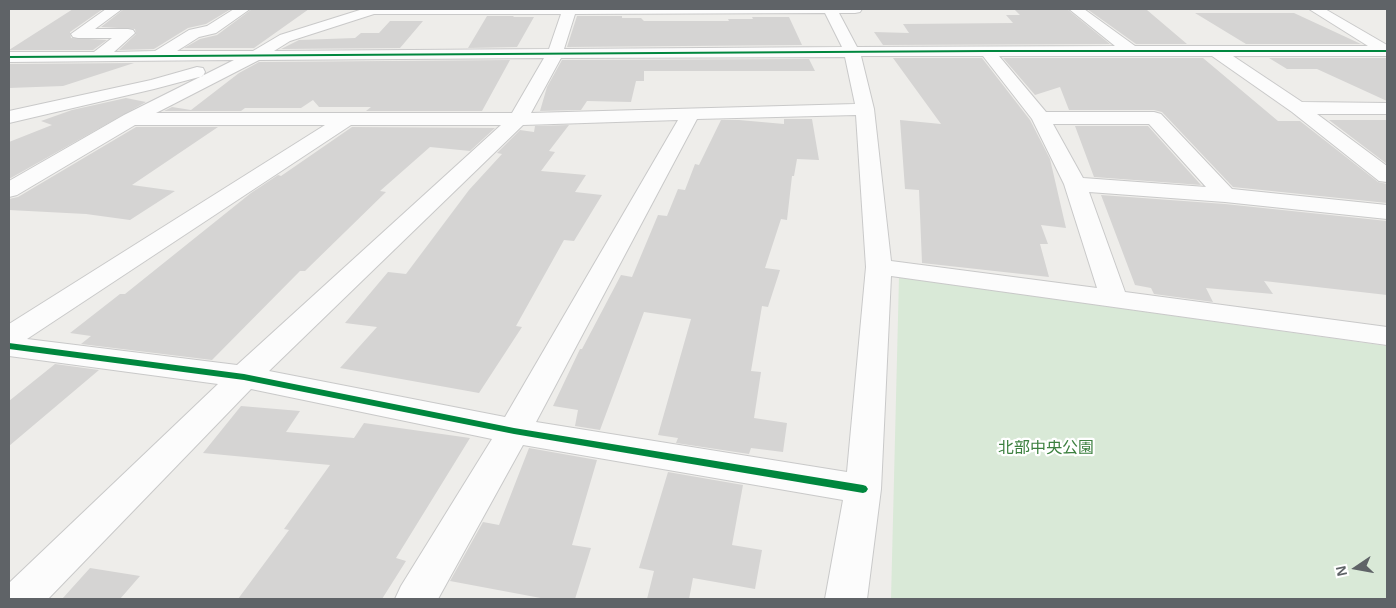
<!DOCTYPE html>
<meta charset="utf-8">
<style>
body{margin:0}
#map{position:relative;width:1396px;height:608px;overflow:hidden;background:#eeedea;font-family:Helvetica,sans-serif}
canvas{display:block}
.frame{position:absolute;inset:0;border:10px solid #5f6367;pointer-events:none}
.north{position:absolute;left:1331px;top:543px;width:50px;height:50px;-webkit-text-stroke:4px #fff;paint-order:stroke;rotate:258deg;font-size:14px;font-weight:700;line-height:20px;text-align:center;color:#5f6367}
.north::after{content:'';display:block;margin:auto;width:18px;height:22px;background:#5f6367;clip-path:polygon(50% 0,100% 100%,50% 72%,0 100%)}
</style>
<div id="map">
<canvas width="1396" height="608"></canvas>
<div class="frame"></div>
<div class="north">N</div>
</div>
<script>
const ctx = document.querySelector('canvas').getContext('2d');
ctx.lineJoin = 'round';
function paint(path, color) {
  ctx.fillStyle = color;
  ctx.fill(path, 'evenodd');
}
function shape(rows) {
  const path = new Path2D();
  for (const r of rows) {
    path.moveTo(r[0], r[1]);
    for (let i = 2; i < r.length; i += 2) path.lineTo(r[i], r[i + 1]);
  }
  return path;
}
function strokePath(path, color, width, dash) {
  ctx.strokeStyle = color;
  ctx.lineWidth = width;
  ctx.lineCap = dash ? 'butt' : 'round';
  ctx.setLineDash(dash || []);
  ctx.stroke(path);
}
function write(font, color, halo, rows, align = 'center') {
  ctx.font = font + ' Helvetica,"Noto Sans JP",sans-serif';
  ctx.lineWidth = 4.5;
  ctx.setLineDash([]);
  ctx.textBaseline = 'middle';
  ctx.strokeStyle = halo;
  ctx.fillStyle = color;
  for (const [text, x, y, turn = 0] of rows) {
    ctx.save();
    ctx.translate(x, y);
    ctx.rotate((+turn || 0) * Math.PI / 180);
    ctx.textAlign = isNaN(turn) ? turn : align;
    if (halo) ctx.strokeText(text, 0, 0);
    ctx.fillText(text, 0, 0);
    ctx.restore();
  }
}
paint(shape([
 [899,277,1387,346,1387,599,891,599]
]), '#d9e9d7');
paint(shape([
 [73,9,103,9,70,32,71,38,107,40,93,50,9,50],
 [124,9,231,9,206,24,188,28,154,49,119,50,136,34,135,29,101,27],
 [252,9,309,9,254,48,184,48,200,39,217,35],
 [1014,9,1067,9,1110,44,883,45,874,32,909,33,903,24,1013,23,1006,15,1020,15],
 [1087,9,1147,10,1187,44,1136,44],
 [1195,13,1294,13,1361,44,1246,44],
 [487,16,514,16,513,17,534,17,517,47,468,48],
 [577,16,622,16,622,18,641,18,644,21,729,21,728,19,753,19,752,17,789,17,802,45,567,47],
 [390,21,423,21,400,48,281,49,299,40,355,38,361,33,379,33],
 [893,58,982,58,1030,120,1050,159,1066,228,1041,225,1048,244,1040,244,1049,277,922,263,919,190,905,189,900,120,941,124],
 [1003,58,1203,58,1278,121,1300,121,1378,182,1387,184,1387,203,1233,187,1162,112,1154,110,1069,110,1060,87,1035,95],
 [1269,58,1387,58,1387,101,1317,69,1287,69],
 [809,59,815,71,644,71,644,81,636,81,631,102,587,101,581,110,540,111,547,87,562,60],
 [510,60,482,111,366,111,371,107,319,107,313,100,301,108,245,108,241,111,164,111,172,107,191,110,239,73,259,62],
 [134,63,63,86,9,88,9,64],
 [126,98,146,102,9,179,9,142,52,125,41,121,72,110],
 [784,119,812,119,819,160,797,159,794,176,792,176,787,220,781,219,765,268,780,270,768,307,762,306,751,371,761,372,754,418,787,423,783,452,751,448,749,454,676,443,678,438,658,435,691,319,644,312,600,430,575,426,578,410,553,406,580,349,582,349,621,275,632,277,658,215,667,216,678,189,685,190,695,164,699,165,721,120,739,120,784,124],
 [1329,120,1387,120,1387,164],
 [569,125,549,151,555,152,541,171,586,175,575,192,602,195,574,241,564,240,516,326,522,327,479,393,340,368,377,327,345,323,388,272,406,274,469,190,502,154,497,153,520,130,534,132,535,126],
 [1075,126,1148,126,1201,185,1094,177],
 [136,127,218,127,132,185,175,191,130,220,86,214,9,210,9,199,18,197],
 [352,127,495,128,470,151,430,147,380,191,386,192,305,271,300,271,212,360,81,344,91,336,70,333,120,294,125,294,251,193,278,175,281,176],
 [1101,195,1225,204,1387,221,1387,295,1264,281,1273,294,1206,288,1213,302,1154,294,1151,288,1135,285],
 [55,364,99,370,9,446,9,401],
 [241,406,300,411,286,432,354,438,364,423,470,438,396,558,406,561,382,599,238,599,289,530,284,529,330,465,203,453],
 [529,448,597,460,572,545,591,548,575,599,546,599,450,581,483,522,499,525],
 [668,472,743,485,732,545,762,550,755,589,693,578,689,599,647,599,654,571,639,568],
 [90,568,140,576,120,599,62,599]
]), '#d5d4d3');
const minor = shape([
 [106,9,122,9,95,29,128,29,133,30,135,33,114,52,155,51,189,30,207,26,234,9,250,9,216,33,199,37,177,51,253,51,280,35,363,9,862,9,860,12,855,13,839,13,857,47,1115,46,1069,9,1084,9,1135,46,1368,46,1309,9,1325,9,1387,45,1387,56,1233,56,1302,102,1387,103,1387,114,1317,114,1387,166,1387,182,1379,181,1292,112,1212,56,999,56,1046,112,1154,112,1161,114,1232,189,1387,205,1387,219,1225,202,1089,192,1125,292,1387,327,1387,345,891,276,881,489,867,599,825,599,843,500,523,445,438,599,395,599,401,586,492,439,251,389,48,599,9,599,9,583,218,384,9,356,9,324,325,125,135,125,17,195,9,197,9,181,124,115,234,60,9,62,9,52,94,52,112,38,78,38,73,37,71,34,106,9],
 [825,13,842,47,564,49,575,14,825,13],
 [374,14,561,14,549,49,274,51,290,41,374,14],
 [861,56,983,56,1032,119,1064,184,1097,288,891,261,874,109,861,56],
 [845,57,855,104,531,113,561,58,845,57],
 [544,58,512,113,156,113,259,60,544,58],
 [856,115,866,267,847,472,536,422,697,119,856,115],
 [678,120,505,417,269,371,523,125,678,120],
 [1053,124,1149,124,1206,187,1083,178,1053,124],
 [351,125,501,125,237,365,27,339,351,125],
 [197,67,203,68,205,72,203,76,154,89,9,123,9,111,151,80,197,67]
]);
strokePath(minor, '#c9c9c9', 2);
paint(minor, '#fcfcfc');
paint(shape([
 [987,50,1387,50,1387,52,987,52,9,58,9,56,987,50],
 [9,343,244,374,514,428,863,485,866,486,868,489,866,492,863,493,514,434,244,380,9,349,9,343]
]), '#00873e');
write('16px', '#3d8040', '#fff', [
 ["北部中央公園",1046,449]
]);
</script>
